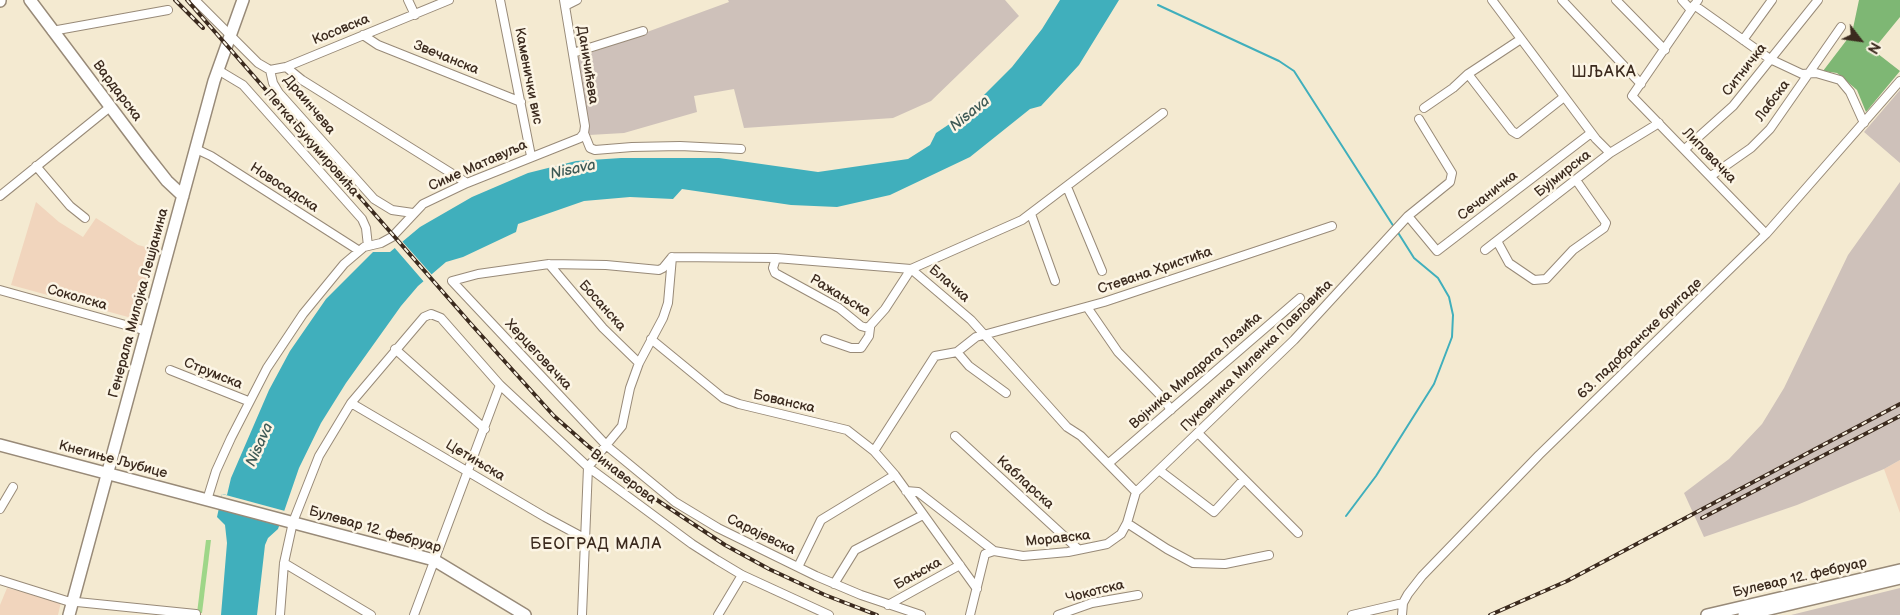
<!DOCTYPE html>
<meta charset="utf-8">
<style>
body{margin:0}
#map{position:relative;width:1900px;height:615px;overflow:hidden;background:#f4ead1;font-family:"Balsamiq Sans",sans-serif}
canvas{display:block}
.north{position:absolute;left:1835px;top:15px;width:50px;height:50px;-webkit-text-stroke:4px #fcf5e5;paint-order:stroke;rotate:120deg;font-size:14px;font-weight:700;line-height:20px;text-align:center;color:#3b2a1e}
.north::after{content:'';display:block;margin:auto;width:18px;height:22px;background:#3b2a1e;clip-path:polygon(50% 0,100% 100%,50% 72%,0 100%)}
</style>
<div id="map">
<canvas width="1900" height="615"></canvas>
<div class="north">N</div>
</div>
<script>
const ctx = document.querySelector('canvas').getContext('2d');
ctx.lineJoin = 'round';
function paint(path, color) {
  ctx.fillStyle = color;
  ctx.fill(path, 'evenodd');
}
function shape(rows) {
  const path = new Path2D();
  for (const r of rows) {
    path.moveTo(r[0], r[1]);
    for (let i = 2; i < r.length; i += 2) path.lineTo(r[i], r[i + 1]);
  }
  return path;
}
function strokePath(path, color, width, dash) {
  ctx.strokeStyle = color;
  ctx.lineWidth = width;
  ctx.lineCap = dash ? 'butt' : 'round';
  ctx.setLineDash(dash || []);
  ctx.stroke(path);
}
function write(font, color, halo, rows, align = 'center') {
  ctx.font = font + ' "Balsamiq Sans",sans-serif';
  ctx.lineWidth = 5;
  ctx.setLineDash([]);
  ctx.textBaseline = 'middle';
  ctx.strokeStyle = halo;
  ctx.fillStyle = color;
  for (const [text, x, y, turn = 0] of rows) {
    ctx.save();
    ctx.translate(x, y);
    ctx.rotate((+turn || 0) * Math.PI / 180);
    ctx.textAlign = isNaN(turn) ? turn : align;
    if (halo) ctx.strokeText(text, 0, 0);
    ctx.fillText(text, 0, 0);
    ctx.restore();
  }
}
paint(shape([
 [36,202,59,222,83,237,96,218,138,245,157,250,139,320,11,285],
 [1900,460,1900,513,1884,469],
 [7,588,61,602,58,615,0,615,0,605]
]), '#f1d5bd');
paint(shape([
 [728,0,1005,0,1019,16,931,101,893,118,744,128,734,89,694,96,697,112,624,133,589,135,576,58,729,2],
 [1900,90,1900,163,1864,132],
 [1900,182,1900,460,1884,469,1797,505,1704,537,1684,493,1729,459,1762,424,1784,388,1848,255],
 [1900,588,1900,615,1791,615]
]), '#cec1ba');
paint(shape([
 [206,540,211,540,202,613,197,613]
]), '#9ed688');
paint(shape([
 [1859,0,1900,0,1900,17,1873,50,1900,71,1866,112,1857,90,1837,73,1823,71,1852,33]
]), '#7eb774');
paint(shape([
 [1060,0,1119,0,1079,65,1041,106,1030,109,970,157,890,195,837,207,791,205,682,189,673,199,630,197,584,201,518,224,516,232,463,257,446,262,418,286,401,306,346,383,321,423,299,468,278,529,268,538,265,545,257,615,221,615,227,543,225,525,217,517,222,494,227,495,231,478,269,390,290,351,326,299,373,252,390,252,420,227,472,197,528,173,576,161,621,158,719,158,818,172,908,159,930,145,936,133,954,121,980,99,1012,67,1042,29]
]), '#40afbc');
paint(shape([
 [401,240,433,276,425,283,393,246],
 [222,494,285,511,281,526,218,509]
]), '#f4ead1');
strokePath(shape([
 [1158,5,1279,61,1294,71,1394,227],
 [1346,516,1376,476,1434,384,1452,337,1453,315,1449,297,1438,278,1414,258,1397,231]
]), '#40afbc', 2);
const street = shape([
 [195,0,258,63,270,70],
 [408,0,415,15],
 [500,0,531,156],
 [564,0,585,126,584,133,590,148,595,150,632,147,680,146,741,149],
 [1492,0,1596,139,1610,153],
 [1562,0,1641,84],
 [1616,0,1665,50],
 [1682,0,1691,10],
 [1698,0,1632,96,1766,234],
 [1694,5,1770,59,1802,74,1816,73,1840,80,1850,92,1864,123],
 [565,6,577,0],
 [52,31,168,10],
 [363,35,378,45,521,102],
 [1743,40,1772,0],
 [573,53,643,31],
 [286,67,302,80,467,183],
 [218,70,243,85,362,219,366,228,368,246],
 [270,70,273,83,279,93,374,199,392,210,413,213],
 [270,70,286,67,449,0],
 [1468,74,1512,131,1517,134,1564,97],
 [1424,108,1453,88,1468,74,1521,39],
 [196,149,211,156,358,250],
 [1685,149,1733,106,1818,0],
 [36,166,70,206,85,218],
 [1711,176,1751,148,1770,129,1841,27],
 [1067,187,1102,271],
 [0,196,110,107],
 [1031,214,1055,281],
 [1408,216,1437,251,1591,133],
 [1497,241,1509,263,1534,280,1546,279,1573,250,1604,228,1606,223,1576,180],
 [1485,250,1610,153,1659,123],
 [672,257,663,268,659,270,606,265,549,264,478,274,452,281,607,446,675,502,718,528,816,576,861,595,921,615],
 [672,257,776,258,911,269,971,320,1067,427,1081,436,1136,492],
 [776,258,773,268,775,273,839,308,861,326,868,328,885,309,911,269],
 [549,264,603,328,639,363],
 [911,269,1022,220,1163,113],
 [0,290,147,331],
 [1087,307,1118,352,1162,397,1171,410],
 [651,339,723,398,739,404,847,430,874,451,895,475,977,589],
 [825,339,851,348,861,348,869,336,870,328],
 [395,349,485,429],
 [957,352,969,366,1006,393],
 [170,370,248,401],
 [351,403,545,517,586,539],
 [1198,433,1298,533],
 [955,436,1078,549],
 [874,451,935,356,957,352,976,337,1104,302,1332,226],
 [1109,463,1300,298],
 [1159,470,1214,512,1244,479],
 [906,491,918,492,994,551],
 [1136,492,1294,340,1408,216,1450,182,1452,173,1419,119],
 [207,500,216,471,231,438,267,368,303,314,344,264,364,247,381,243,392,237,423,204,467,183,580,138,584,133],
 [0,509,13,487],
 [1127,523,1167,549,1193,563,1225,564,1269,555],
 [284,563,371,615],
 [798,567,821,520,895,475],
 [0,580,67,601,196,614],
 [834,584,855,550,923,515],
 [888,605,960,565],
 [280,615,284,563,293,522,319,456,351,403,424,317,431,314,441,318,500,385,588,467,692,544,717,560,742,575,829,615],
 [414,615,500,385],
 [582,615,588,467,622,426,630,388,639,363,663,318,668,303,672,257],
 [718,615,742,575],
 [970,615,985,554,994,551,1023,556,1068,552,1107,544,1121,534,1127,523,1136,492],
 [1058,615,1092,603,1138,595],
 [1352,615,1403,603],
 [1402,615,1403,603,1408,594,1422,576,1539,455,1766,234,1900,81]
]);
const secondary = shape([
 [30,0,145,153,167,181,183,196],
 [0,1,0,0],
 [0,445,434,560,525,615],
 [69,615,214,81,243,0],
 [1707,615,1900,570],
 [1744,615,1900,578]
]);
strokePath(street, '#988a78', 10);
strokePath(secondary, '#988a78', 14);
strokePath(street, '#fff', 8);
strokePath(secondary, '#fff', 11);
const rail = shape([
 [175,0,203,28],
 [187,0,471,324,554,416,588,446,657,500,725,545,769,569,825,595,877,615],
 [1702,518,1900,416],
 [1490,615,1567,581,1900,404]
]);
strokePath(rail, '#3b2a1e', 4);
strokePath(rail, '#fcf5e5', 2, [5.5]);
write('14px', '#3b2a1e', '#fcf5e5', [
 ["Косовска",341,30,-22],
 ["Звечанска",446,58,22],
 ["Даничићева",587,65,81],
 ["Ситничка",1745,70,-52],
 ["Каменички вис",528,76,79],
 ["Вардарска",117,91,53],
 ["Лабска",1773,101,-53],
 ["Драинчева",309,105,50],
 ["Петка Букумировића",311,143,49],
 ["Липовачка",1709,156,46],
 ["Симе Матавуља",478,166,-24],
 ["Бујмирска",1563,174,-38],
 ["Новосадска",284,188,33],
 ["Сечаничка",1488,196,-38],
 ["Стевана Христића",1155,271,-19],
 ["Блачка",949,284,41],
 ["Ражањска",840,296,31],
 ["Соколска",77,298,16],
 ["Генерала Милојка Лешјанина",139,303,-75],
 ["Босанска",602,306,48],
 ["63. падобранске бригаде",1640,339,-44],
 ["Херцеговачка",538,355,47],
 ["Пуковника Миленка Павловића",1257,356,-45],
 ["Војника Миодрага Лазића",1196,371,-41],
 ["Струмска",213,374,22],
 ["Бованска",784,402,13],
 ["Кнегиње Љубице",113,460,15],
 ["Цетињска",475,461,31],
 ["Винаверова",623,477,38],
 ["Кабларска",1025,483,42],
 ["Булевар 12. фебруар",375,530,16],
 ["Сарајевска",761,535,26],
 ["Моравска",1058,539,-6],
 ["Бањска",918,574,-29],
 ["Булевар 12. фебруар",1800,578,-13],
 ["Чокотска",1095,592,-14]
]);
write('italic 15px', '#3d5955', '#fcf5e5', [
 ["Nisava",970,114,-39],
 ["Nisava",573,170,-12],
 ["Nisava",260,445,-66]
]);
ctx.letterSpacing = '1px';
write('16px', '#3b2a1e', '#fcf5e5', [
 ["ШЉАКА",1604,73],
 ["БЕОГРАД МАЛА",596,545]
]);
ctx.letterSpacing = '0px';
</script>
